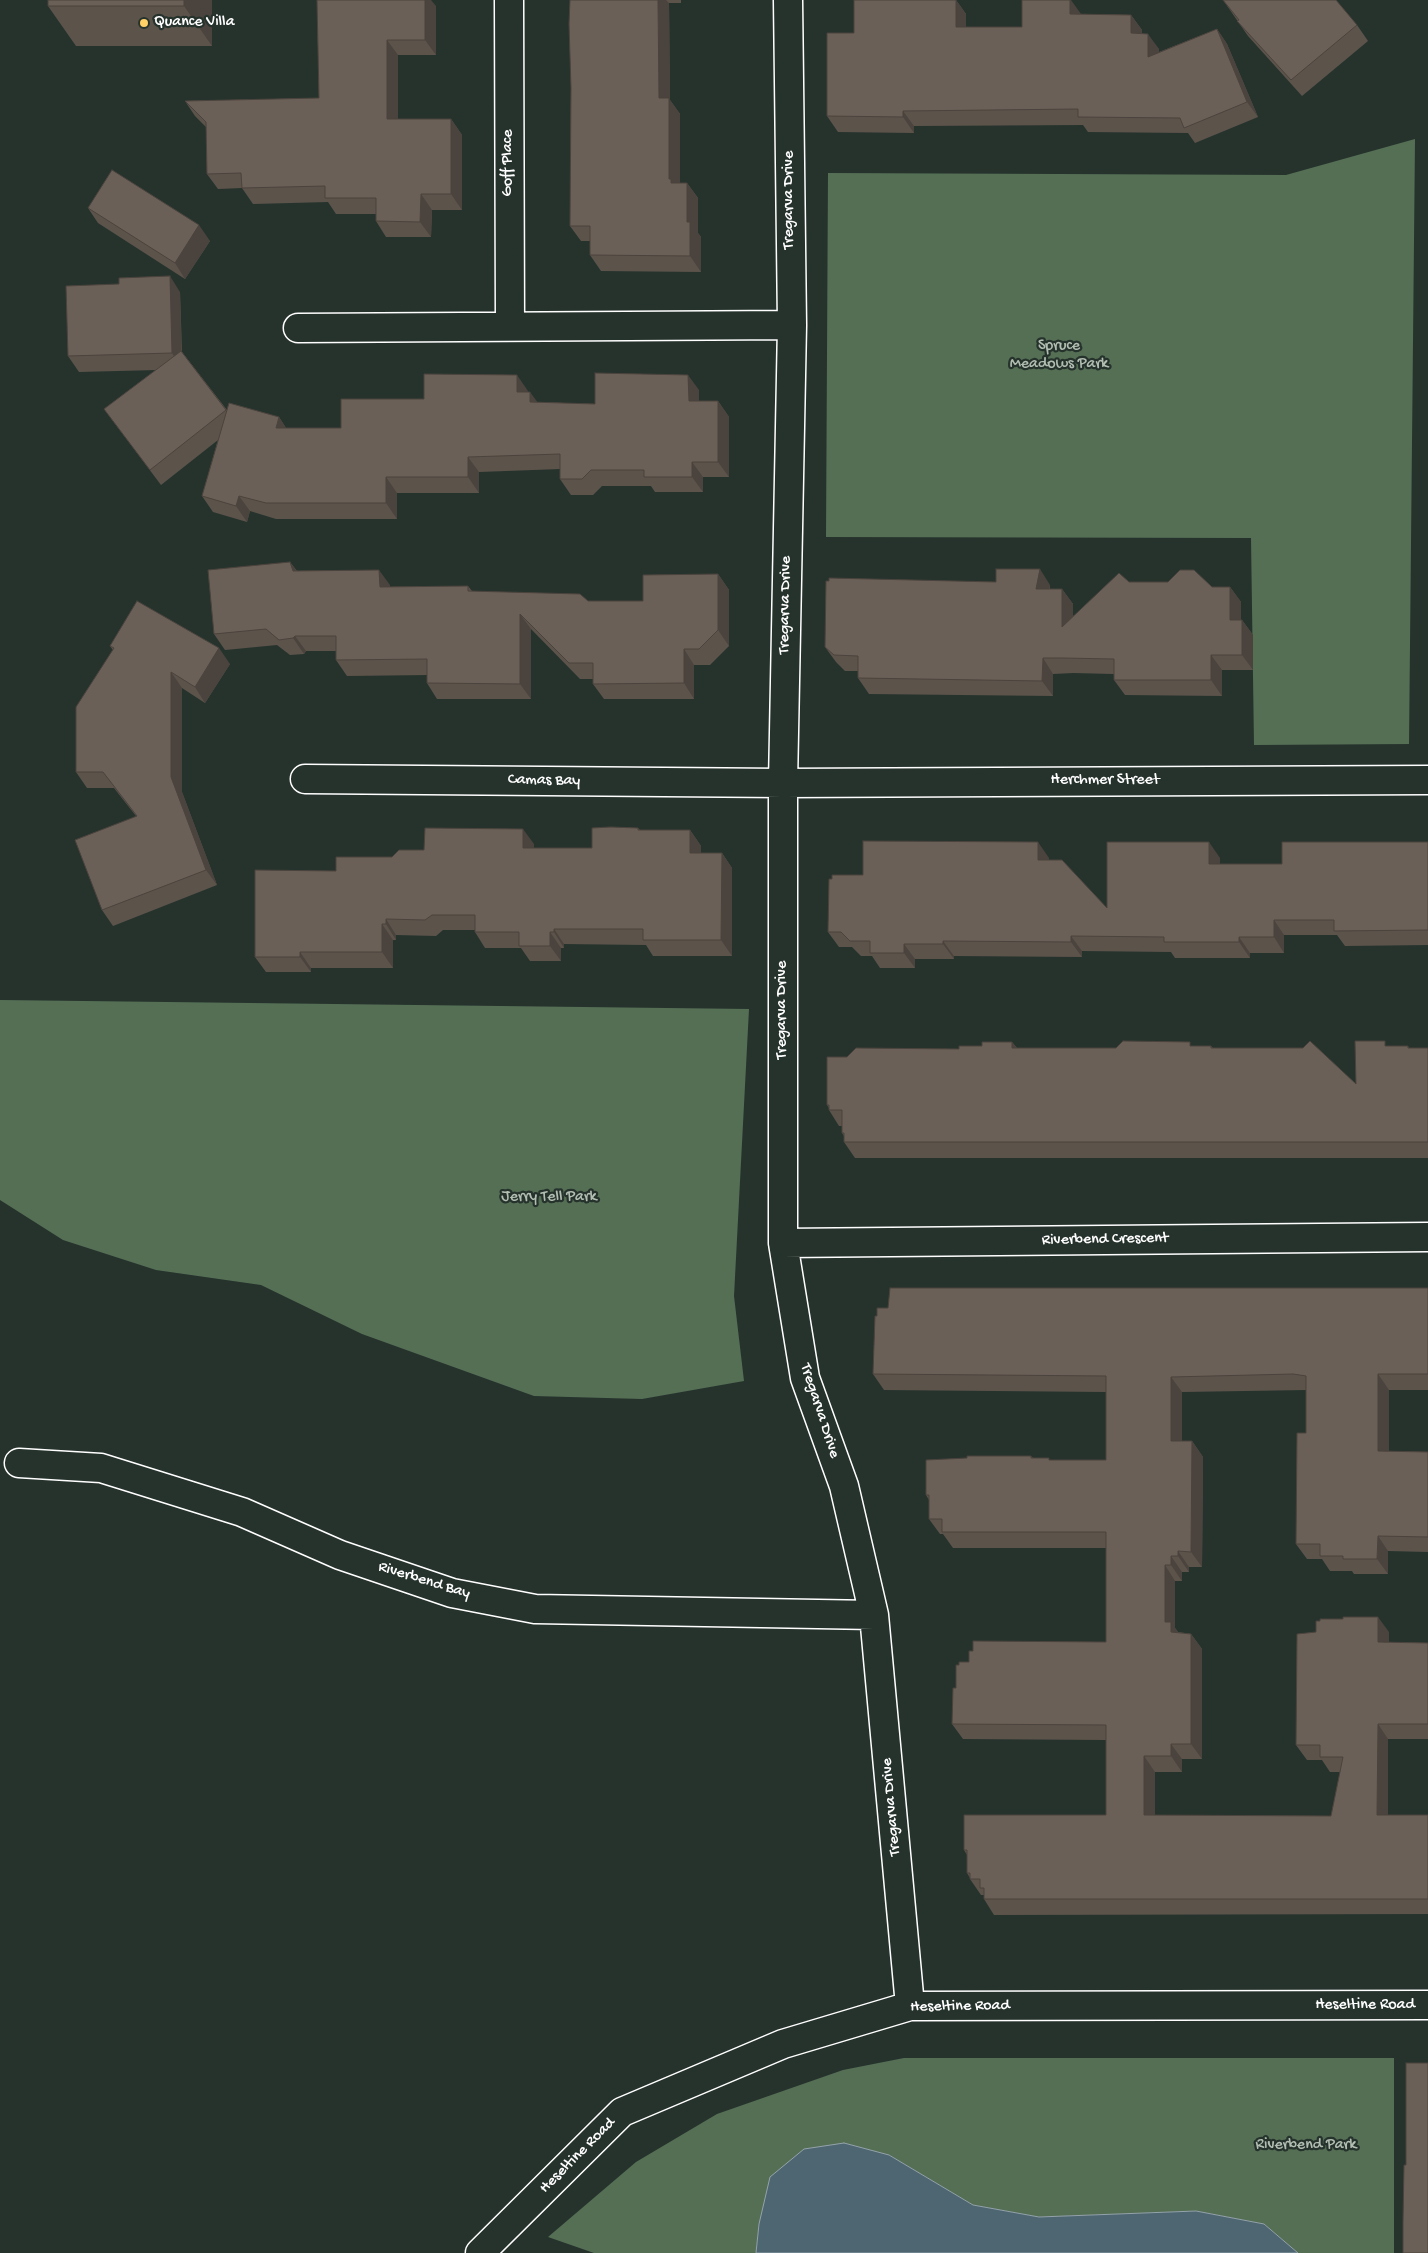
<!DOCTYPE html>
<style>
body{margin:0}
canvas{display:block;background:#26332d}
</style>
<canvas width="1428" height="2253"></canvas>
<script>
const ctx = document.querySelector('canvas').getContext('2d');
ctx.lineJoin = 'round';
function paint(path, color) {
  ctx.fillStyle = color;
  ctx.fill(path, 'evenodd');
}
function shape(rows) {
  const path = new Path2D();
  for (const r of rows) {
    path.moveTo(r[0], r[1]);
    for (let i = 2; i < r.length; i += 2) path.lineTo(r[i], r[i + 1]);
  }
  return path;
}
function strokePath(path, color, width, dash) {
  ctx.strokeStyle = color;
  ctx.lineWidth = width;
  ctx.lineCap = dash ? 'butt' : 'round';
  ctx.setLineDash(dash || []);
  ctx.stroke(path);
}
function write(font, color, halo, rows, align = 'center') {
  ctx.font = font + ' "Gochi Hand",sans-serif';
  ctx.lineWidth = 4.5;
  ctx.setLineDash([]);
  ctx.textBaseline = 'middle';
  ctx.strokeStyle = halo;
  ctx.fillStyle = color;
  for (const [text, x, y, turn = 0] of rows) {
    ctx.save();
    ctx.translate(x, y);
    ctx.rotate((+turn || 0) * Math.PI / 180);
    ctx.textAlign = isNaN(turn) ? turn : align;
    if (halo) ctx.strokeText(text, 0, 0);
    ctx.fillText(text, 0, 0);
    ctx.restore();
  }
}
paint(shape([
 [1415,139,1409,744,1254,745,1251,538,826,537,828,173,1286,175],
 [0,1000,749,1009,734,1296,744,1381,642,1399,534,1396,362,1334,261,1285,156,1270,63,1240,0,1200],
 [904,2058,1394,2058,1394,2253,1298,2253,1264,2224,1196,2211,1039,2217,973,2205,889,2155,759,2224,756,2253,594,2253,548,2237,636,2162,717,2114,843,2070]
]), '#556f55');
const water = shape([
 [844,2143,889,2155,973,2205,1039,2217,1196,2211,1264,2224,1298,2253,756,2253,759,2224,770,2177,804,2149,844,2143]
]);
paint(water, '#4d6672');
strokePath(water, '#94a3aa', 1);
const minor = shape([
 [509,0,510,326],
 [788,0,792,325,783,783,783,1243,805,1378,844,1486,874,1615,910,2006],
 [298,328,792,325],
 [305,779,783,783,1428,780],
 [783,1243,1428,1237],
 [19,1463,101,1468,242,1512,340,1555,452,1593,535,1609,874,1615],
 [480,2253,622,2112,783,2044,910,2006,1428,2005]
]);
strokePath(minor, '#fff', 31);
strokePath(minor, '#26332d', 28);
paint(shape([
 [212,0,212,46,76,46,48,6],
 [317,0,436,6,436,55,398,55,398,119,451,119,462,135,462,210,432,210,431,237,386,237,376,221,376,214,336,214,328,202,253,204,242,188,218,189,207,174,206,127,195,116,185,101,319,98],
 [570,0,681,0,681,3,669,3,670,100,680,114,680,183,687,183,698,198,698,233,701,237,701,272,601,271,590,255,590,241,581,241,570,226,571,88],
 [854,0,956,0,966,14,966,27,1022,27,1081,14,1131,15,1142,30,1142,33,1159,49,1159,52,1217,29,1227,44,1258,117,1195,143,1188,133,1088,132,1083,125,914,126,914,133,838,132,827,116,854,33],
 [1223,0,1357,25,1368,41,1302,96,1248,36],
 [88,208,210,241,185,279,98,223],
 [180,292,182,352,227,410,279,417,286,428,341,428,424,399,528,391,528,392,537,402,595,404,699,390,699,401,718,401,729,417,729,477,703,477,703,492,655,492,651,486,602,486,593,495,571,495,560,479,560,469,479,472,479,493,397,493,397,519,276,519,250,511,247,522,213,512,202,496,218,440,161,485,104,409,156,370,79,372,68,356],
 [290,562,297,571,390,585,390,587,468,586,472,591,588,601,643,601,718,574,729,590,729,646,710,665,694,665,694,699,604,699,593,684,593,679,580,679,531,629,531,699,437,699,427,683,427,675,347,676,336,660,336,651,306,651,304,654,290,655,277,645,225,650,214,634],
 [1129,582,1212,587,1230,587,1241,602,1241,620,1242,620,1253,635,1253,670,1222,670,1222,696,1125,695,1114,680,1114,674,1073,673,1053,674,1053,696,869,694,858,678,858,671,845,671,836,662,825,647,1050,585,1050,589,1062,589,1073,604,1073,616],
 [110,646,230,664,205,703,182,688,182,792,217,885,113,926,102,910,136,816,114,788,87,788,76,772,113,650],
 [638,828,640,830,690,830,701,846,701,853,722,853,732,868,732,956,653,956,646,945,564,944,564,948,561,948,561,961,530,961,521,948,485,948,475,932,475,930,443,930,436,936,396,935,396,940,393,940,393,968,311,968,311,972,266,972,255,957,336,871,424,850,534,844,534,848,592,848],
 [1428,842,1428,945,1345,946,1337,935,1284,935,1284,953,1250,953,1250,958,1175,958,1171,952,1082,951,1082,957,954,956,954,959,915,959,915,968,880,968,872,956,861,956,852,947,839,947,828,932,832,879,863,875,1049,858,1049,860,1107,908,1220,858,1220,864,1282,864],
 [1012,1042,1017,1048,1116,1048,1211,1046,1213,1048,1356,1084,1389,1046,1408,1046,1409,1048,1428,1048,1428,1158,855,1158,844,1142,844,1136,842,1133,842,1126,839,1126,829,1110,829,1108,827,1105,847,1057,959,1049],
 [1428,1288,1428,1390,1389,1390,1389,1451,1428,1452,1428,1552,1388,1551,1388,1574,1354,1574,1352,1571,1330,1571,1322,1559,1307,1559,1296,1544,1306,1433,1306,1390,1182,1392,1182,1441,1192,1441,1203,1457,1202,1567,1189,1567,1189,1572,1182,1572,1182,1581,1175,1581,1175,1628,1178,1632,1191,1634,1202,1649,1202,1759,1182,1759,1182,1772,1155,1772,1155,1815,1331,1816,1340,1772,1330,1772,1322,1760,1307,1760,1296,1745,1389,1632,1389,1642,1428,1643,1428,1739,1388,1739,1388,1815,1428,1815,1428,1914,994,1915,984,1899,984,1895,981,1895,970,1879,970,1878,967,1873,967,1855,964,1850,1106,1815,1106,1740,963,1739,952,1724,959,1665,969,1662,1106,1642,1106,1548,953,1548,943,1534,940,1534,929,1519,929,1500,926,1495,1031,1456,1033,1458,1050,1460,1106,1460,1106,1392,884,1390,873,1374,877,1316,888,1308]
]), '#5c534b');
paint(shape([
 [184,0,212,0,212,46,184,6],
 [425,0,431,0,436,6,436,55,425,40],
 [658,0,666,0,669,3,670,100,680,114,680,192,681,198,669,179,659,98],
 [956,0,966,14,966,42,956,27],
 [1070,0,1071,0,1081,14,1081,30,1070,14],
 [1131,15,1142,30,1142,49,1131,33],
 [1217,29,1227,44,1258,117,1247,102],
 [1148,34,1159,49,1159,72,1148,57],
 [387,40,398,55,398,135,387,119],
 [903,111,914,126,914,133,903,117],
 [451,119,462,135,462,210,451,194],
 [687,183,698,198,698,233,701,237,701,272,690,256,687,222],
 [421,194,432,210,431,237,420,222],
 [199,225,210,241,185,279,175,263],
 [170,276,180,292,182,369,172,353],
 [517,375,528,391,528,407,517,392],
 [688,375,699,390,699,417,689,401],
 [530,392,541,407,530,402],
 [718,401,729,417,729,477,718,462],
 [279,417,289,433,276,428],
 [468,457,479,472,479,493,468,477],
 [692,462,703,477,703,492,692,477],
 [386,477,397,493,397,519,386,503],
 [239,496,250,511,247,522,236,506],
 [290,562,301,577,293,571],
 [1040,569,1050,585,1047,604,1036,589],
 [379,570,390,585,390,602,380,587],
 [718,574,729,590,729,646,718,630],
 [1230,587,1241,602,1241,635,1230,620],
 [1062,589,1073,604,1073,642,1062,627],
 [520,614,531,629,531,699,520,684],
 [1242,620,1253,635,1253,670,1242,655],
 [295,636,306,651,304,654,293,638],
 [219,648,230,664,205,703,195,687],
 [684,649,694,665,694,699,684,683],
 [1211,655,1222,670,1222,696,1211,680],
 [1043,658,1053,674,1053,696,1042,681],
 [171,672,182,688,182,792,217,885,206,870,171,777],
 [523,829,534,844,534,864,523,848],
 [690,830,701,846,701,868,690,853],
 [1038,842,1049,858,1049,876,1038,860],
 [1209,842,1220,858,1220,879,1209,864],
 [722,853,732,868,732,956,721,940],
 [386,919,396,935,396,940,386,924],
 [1274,920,1284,935,1284,953,1274,937],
 [382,924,393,940,393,968,382,952],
 [554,929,564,944,564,948,554,932],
 [550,932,561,948,561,961,550,946],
 [1071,936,1082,951,1082,957,1071,942],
 [1239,937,1250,953,1250,958,1239,942],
 [943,941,954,956,954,959,943,944],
 [904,944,915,959,915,968,904,953],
 [300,952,311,968,311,972,300,957],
 [1012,1042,1023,1057,1012,1048],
 [1378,1374,1389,1390,1389,1467,1378,1451],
 [1171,1377,1182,1392,1182,1456,1171,1441],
 [1192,1441,1203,1457,1202,1567,1191,1552],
 [1378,1536,1388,1551,1388,1574,1377,1559],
 [1178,1551,1189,1567,1189,1572,1178,1556],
 [1171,1556,1182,1572,1182,1581,1171,1565],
 [1165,1565,1175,1581,1175,1628,1182,1637,1182,1647,1165,1622],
 [1378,1617,1389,1632,1389,1658,1378,1642],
 [1191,1634,1202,1649,1202,1759,1191,1744],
 [1378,1724,1388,1739,1388,1831,1377,1815],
 [1171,1744,1182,1759,1182,1772,1171,1756],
 [1144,1756,1155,1772,1155,1831,1144,1815]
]), '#4b433d');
const building = shape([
 [48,0,184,0,184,6,48,6,48,0],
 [317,0,425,0,425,40,387,40,387,119,451,119,451,194,421,194,420,222,376,221,376,198,325,198,325,186,242,188,241,173,207,174,206,122,185,101,319,98,317,0],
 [570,0,658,0,659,98,669,98,669,179,671,179,671,183,687,183,687,222,690,222,690,256,590,255,590,226,570,226,571,88,569,24,570,0],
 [854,0,956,0,956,27,1022,27,1022,0,1070,0,1070,14,1131,15,1131,33,1148,34,1148,57,1217,29,1247,102,1184,128,1180,118,1078,117,1078,109,903,111,903,117,827,116,827,33,854,33,854,0],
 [1223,0,1336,0,1357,25,1291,80,1237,21,1239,20,1223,0],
 [112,170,199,225,175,263,88,208,112,170],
 [170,276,172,353,68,356,66,286,119,284,119,278,170,276],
 [181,351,226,410,150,470,104,409,181,351],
 [595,373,688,375,689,401,718,401,718,462,692,462,692,477,644,477,644,470,591,470,582,479,560,479,560,454,468,457,468,477,386,477,386,503,266,503,239,496,236,506,202,496,229,403,279,417,276,428,341,428,341,399,424,399,424,374,517,375,517,392,530,392,530,402,595,404,595,373],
 [290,562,293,571,379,570,380,587,468,586,468,591,580,594,588,601,643,601,643,575,718,574,718,630,699,649,684,649,684,683,593,684,593,663,569,663,520,614,520,684,427,683,427,659,336,660,336,636,295,636,293,638,279,640,266,629,214,634,208,570,290,562],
 [996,569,1040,569,1036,589,1062,589,1062,627,1119,573,1129,582,1168,582,1180,570,1194,570,1212,587,1230,587,1230,620,1242,620,1242,655,1211,655,1211,680,1114,680,1114,659,1062,658,1043,658,1042,681,858,678,858,656,834,655,825,647,826,581,829,581,829,578,996,582,996,569],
 [137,601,219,648,195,687,171,672,171,777,206,870,102,910,75,840,137,816,103,772,76,772,76,707,114,648,110,646,137,601],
 [611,827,638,828,638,830,690,830,690,853,722,853,721,940,643,940,643,929,554,929,554,932,550,932,550,946,519,946,519,932,475,932,475,915,432,915,425,920,386,919,386,924,382,924,382,952,300,952,300,957,255,957,255,870,336,871,336,857,392,857,399,850,424,850,425,828,523,829,523,848,592,848,592,828,611,827],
 [863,841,1038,842,1038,860,1062,860,1107,908,1107,842,1209,842,1209,864,1282,864,1282,842,1428,842,1428,930,1334,931,1334,920,1274,920,1274,937,1239,937,1239,942,1164,942,1164,937,1071,936,1071,942,943,941,943,944,904,944,904,953,870,953,870,941,850,941,841,932,828,932,829,879,832,879,832,875,863,875,863,841],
 [1123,1041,1190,1042,1190,1046,1211,1046,1211,1048,1303,1048,1310,1041,1356,1084,1355,1041,1385,1041,1385,1046,1408,1046,1408,1048,1428,1048,1428,1142,844,1142,844,1133,842,1133,842,1110,829,1110,829,1105,827,1105,827,1057,847,1057,856,1048,959,1049,959,1046,982,1046,982,1042,1012,1042,1012,1048,1116,1048,1123,1041],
 [890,1288,1428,1288,1428,1374,1378,1374,1378,1451,1428,1452,1428,1537,1378,1536,1377,1559,1343,1559,1343,1556,1320,1556,1320,1544,1296,1544,1297,1433,1306,1433,1306,1376,1293,1374,1171,1377,1171,1441,1192,1441,1191,1552,1178,1551,1178,1556,1171,1556,1171,1565,1165,1565,1165,1622,1171,1622,1171,1632,1191,1634,1191,1744,1171,1744,1171,1756,1144,1756,1144,1815,1331,1816,1343,1757,1320,1757,1320,1745,1296,1745,1297,1634,1316,1632,1316,1621,1320,1621,1320,1619,1343,1619,1343,1617,1378,1617,1378,1642,1428,1643,1428,1724,1378,1724,1377,1815,1428,1815,1428,1899,984,1899,984,1888,980,1888,980,1879,970,1879,970,1873,967,1873,967,1850,964,1850,964,1815,1106,1815,1106,1725,952,1724,953,1688,956,1688,956,1665,959,1665,959,1662,969,1662,969,1651,973,1651,973,1641,1106,1642,1106,1532,942,1532,942,1519,929,1519,929,1495,926,1495,926,1460,967,1458,967,1456,1031,1456,1031,1458,1049,1458,1049,1460,1106,1460,1106,1376,873,1374,875,1316,877,1316,877,1308,888,1308,890,1288],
 [1406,2063,1428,2063,1428,2253,1403,2253,1403,2222,1404,2165,1406,2165,1406,2063]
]);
paint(building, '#6b6057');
strokePath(building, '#4b433d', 1);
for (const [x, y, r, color] of [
 [144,23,5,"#ffd166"]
]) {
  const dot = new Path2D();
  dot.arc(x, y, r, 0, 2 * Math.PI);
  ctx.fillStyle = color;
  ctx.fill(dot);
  strokePath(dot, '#26332d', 2);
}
write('16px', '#fff', '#26332d', [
 ["Quance Villa",154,23]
], 'left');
write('16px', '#fff', '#26332d', [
 ["Goff Place",509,163,-90],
 ["Tregarva Drive",790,200,-90],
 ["Tregarva Drive",786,605,-89],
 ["Camas Bay",544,781,1],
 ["Herchmer Street",1105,781],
 ["Tregarva Drive",783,1010,-90],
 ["Riverbend Crescent",1105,1240,-1],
 ["Tregarva Drive",819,1411,72],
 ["Riverbend Bay",424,1581,17],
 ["Tregarva Drive",892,1807,-95],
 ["Heseltine Road",1365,2006],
 ["Heseltine Road",960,2007,-1],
 ["Heseltine Road",578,2156,-45]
]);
write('16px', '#b2beb2', '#26332d', [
 ["Spruce",1059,347],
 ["Meadows Park",1059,365],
 ["Jerry Tell Park",549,1198],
 ["Riverbend Park",1306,2146]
]);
</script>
